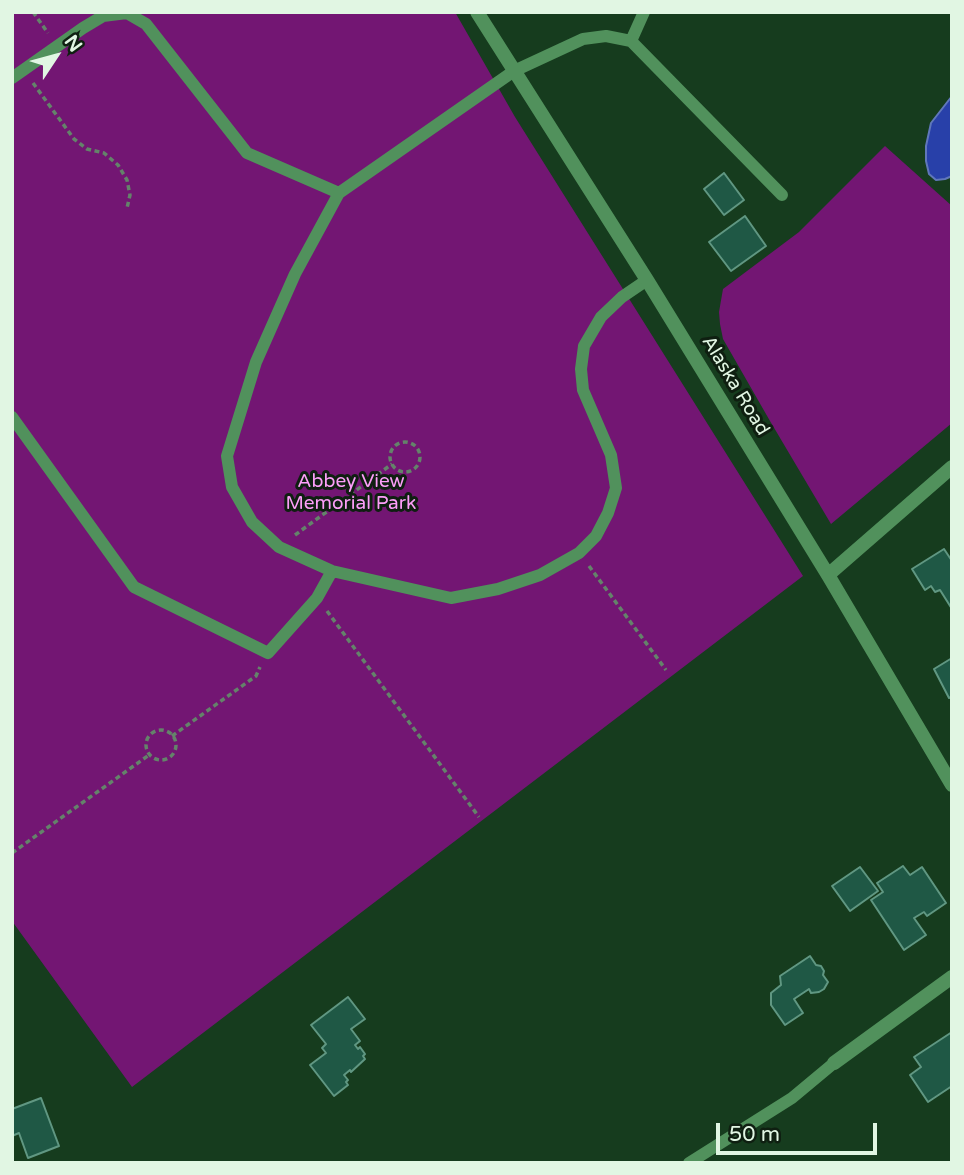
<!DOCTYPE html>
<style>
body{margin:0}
#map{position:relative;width:964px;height:1175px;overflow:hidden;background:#163c1e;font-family:"Varela Round",sans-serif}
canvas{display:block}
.frame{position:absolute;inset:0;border:14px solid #e1f6e3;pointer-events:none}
.north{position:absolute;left:21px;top:21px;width:70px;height:70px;-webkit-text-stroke:5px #0f1f11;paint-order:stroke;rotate:54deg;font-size:19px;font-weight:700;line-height:28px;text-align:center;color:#e1f6e3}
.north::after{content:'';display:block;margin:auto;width:24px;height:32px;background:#e1f6e3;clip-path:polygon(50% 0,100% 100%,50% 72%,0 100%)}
.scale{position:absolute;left:716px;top:1123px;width:161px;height:32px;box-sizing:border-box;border:4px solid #e1f6e3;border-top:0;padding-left:9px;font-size:21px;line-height:24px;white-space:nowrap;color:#e1f6e3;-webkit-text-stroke:5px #0f1f11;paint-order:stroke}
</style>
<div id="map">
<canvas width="964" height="1175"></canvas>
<div class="frame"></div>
<div class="north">N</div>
<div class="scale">50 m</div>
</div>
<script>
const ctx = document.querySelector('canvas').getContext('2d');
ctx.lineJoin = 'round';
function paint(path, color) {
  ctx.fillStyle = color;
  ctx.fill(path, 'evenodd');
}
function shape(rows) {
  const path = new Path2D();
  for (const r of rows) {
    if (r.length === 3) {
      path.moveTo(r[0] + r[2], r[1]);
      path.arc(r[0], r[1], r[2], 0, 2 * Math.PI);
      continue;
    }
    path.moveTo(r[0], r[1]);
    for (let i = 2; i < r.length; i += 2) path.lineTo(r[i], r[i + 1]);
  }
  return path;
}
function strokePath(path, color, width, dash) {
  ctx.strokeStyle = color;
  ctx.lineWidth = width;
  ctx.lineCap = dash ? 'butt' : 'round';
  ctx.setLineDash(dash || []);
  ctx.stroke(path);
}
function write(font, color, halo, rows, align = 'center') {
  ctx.font = font + ' "Varela Round",sans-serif';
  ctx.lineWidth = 6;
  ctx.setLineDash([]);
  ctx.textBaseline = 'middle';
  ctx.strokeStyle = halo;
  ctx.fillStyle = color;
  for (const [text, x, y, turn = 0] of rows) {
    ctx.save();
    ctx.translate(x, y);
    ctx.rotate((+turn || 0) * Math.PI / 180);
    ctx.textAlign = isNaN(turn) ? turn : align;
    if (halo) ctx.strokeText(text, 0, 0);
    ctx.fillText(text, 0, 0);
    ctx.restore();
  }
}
paint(shape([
 [12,12,455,12,515,117,803,576,132,1087,12,921],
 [885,146,952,206,952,423,831,524,770,421,723,339,720,324,719,312,723,289,799,232]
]), '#731673');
const water = shape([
 [952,96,952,176,945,179,936,180,929,174,926,161,926,146,931,123,952,96]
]);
paint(water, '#2840a9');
strokePath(water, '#6077ba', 2);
const building = shape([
 [724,173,744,200,724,215,704,189,724,173],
 [745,216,766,246,731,271,709,242,745,216],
 [944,549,952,561,952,609,940,590,935,592,931,586,925,590,912,569,944,549],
 [952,658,952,698,951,697,949,698,934,669,952,658],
 [903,866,910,875,922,867,946,903,927,916,924,912,914,918,926,935,904,950,871,900,883,892,877,883,903,866],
 [860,867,878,891,850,911,832,886,860,867],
 [810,956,816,965,821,966,824,971,823,975,828,982,824,989,819,992,811,993,809,989,794,999,803,1013,785,1025,771,1005,771,993,781,985,780,976,810,956],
 [348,997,365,1019,351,1029,360,1041,355,1045,358,1049,360,1047,365,1054,363,1056,365,1059,351,1072,350,1070,344,1075,348,1080,346,1082,348,1085,334,1096,310,1065,326,1053,322,1048,326,1044,311,1025,348,997],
 [952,1032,952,1086,928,1102,910,1075,921,1067,914,1057,952,1032],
 [41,1098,59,1146,28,1158,19,1133,12,1136,12,1109,41,1098]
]);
paint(building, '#1f5845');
strokePath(building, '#609782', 2);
strokePath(shape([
 [33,12,48,33],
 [33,83,74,139,87,149,104,153,118,165,127,180,130,195,127,208],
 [405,457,15],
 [295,535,392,464],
 [589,566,666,670],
 [327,611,479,817],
 [161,745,15],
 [172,736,256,676,260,667],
 [12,853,149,755]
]), '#64836a', 3.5, [5, 3.5]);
strokePath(shape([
 [644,12,631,41,606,36,583,39,514,71,339,193,295,274,256,362,227,456,232,487,252,522,279,547,332,571,451,598,498,589,540,575,579,553,596,536,608,513,616,488,611,455,583,390,581,369,584,346,601,317,622,297,647,280],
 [631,41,782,195],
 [12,78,83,28,103,16,127,13,146,24,247,153,339,193],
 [12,417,134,587,268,653,317,598,332,571],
 [689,1163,792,1098,834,1063]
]), '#51915c', 12);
strokePath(shape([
 [477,12,647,280,828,575,952,785],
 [828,575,952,467],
 [834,1063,952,977]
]), '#51915c', 14);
write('19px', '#e1f6e3', '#0f1f11', [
 ["Alaska Road",735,386,59]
]);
write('19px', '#fd9ef9', '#0f1f11', [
 ["Abbey View",351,482],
 ["Memorial Park",351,504]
]);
</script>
